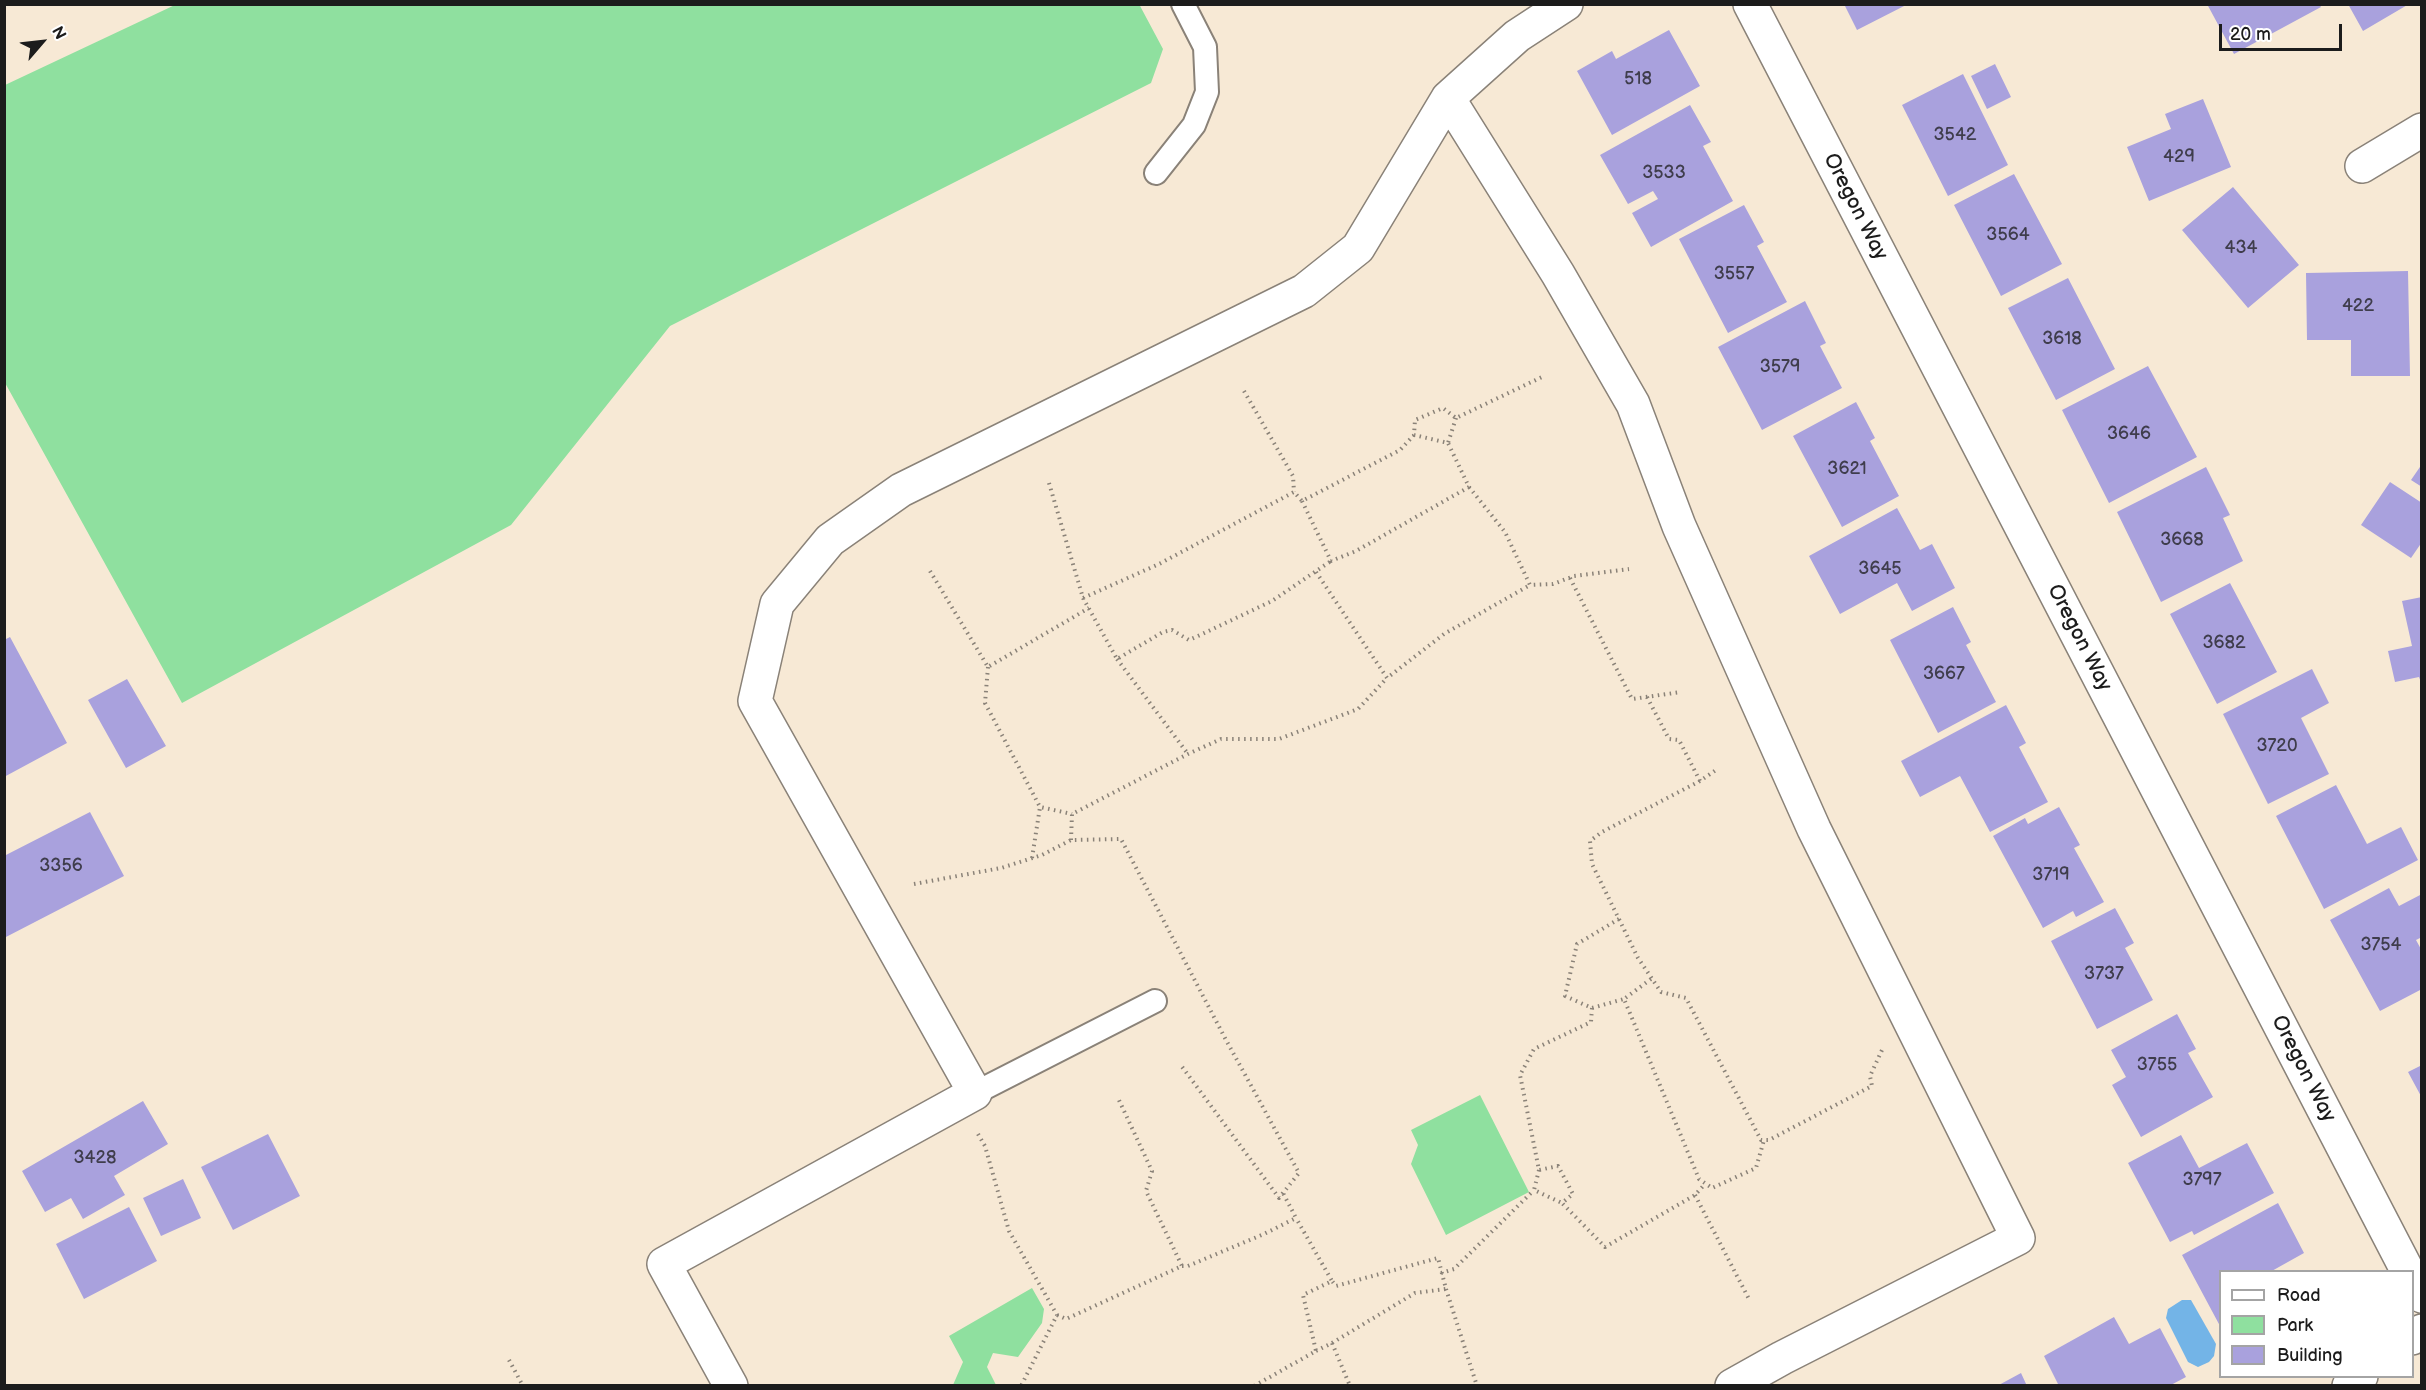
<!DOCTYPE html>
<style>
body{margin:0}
#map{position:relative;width:2426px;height:1390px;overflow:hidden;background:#f7e9d5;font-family:"Balsamiq Sans",sans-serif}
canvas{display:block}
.frame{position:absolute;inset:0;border:6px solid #1c1c1c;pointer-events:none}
.legend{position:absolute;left:2219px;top:1270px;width:195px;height:108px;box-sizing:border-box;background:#fff;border:2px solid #a4a4a4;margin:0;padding:8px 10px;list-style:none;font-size:18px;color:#1c1c1c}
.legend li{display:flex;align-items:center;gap:12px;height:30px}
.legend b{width:30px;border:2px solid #a4a4a4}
.north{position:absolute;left:12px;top:12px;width:60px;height:60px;-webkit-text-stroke:4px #fff;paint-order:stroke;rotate:62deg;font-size:16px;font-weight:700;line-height:24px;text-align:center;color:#1c1c1c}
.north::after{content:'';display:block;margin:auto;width:21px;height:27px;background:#1c1c1c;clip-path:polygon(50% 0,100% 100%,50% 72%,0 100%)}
.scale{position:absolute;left:2219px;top:24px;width:123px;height:27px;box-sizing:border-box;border:3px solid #1c1c1c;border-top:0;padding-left:8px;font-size:18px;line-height:21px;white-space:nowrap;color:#1c1c1c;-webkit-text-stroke:4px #fff;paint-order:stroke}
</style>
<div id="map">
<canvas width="2426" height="1390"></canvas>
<div class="frame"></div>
<ul class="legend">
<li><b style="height:8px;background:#fff"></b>Road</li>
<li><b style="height:16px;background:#8fe09f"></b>Park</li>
<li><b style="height:16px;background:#a9a1dd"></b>Building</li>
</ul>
<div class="north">N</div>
<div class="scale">20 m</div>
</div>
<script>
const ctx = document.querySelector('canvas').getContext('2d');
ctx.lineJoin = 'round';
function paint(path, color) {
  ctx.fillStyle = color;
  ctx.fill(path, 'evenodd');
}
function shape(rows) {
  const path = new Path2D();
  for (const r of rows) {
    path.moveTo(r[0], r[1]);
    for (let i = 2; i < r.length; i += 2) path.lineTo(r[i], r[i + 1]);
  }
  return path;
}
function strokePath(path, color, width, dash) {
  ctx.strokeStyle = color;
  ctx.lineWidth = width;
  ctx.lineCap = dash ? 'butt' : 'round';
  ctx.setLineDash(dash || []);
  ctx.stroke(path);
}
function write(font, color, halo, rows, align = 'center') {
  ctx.font = font + ' "Balsamiq Sans",sans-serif';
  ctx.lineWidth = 6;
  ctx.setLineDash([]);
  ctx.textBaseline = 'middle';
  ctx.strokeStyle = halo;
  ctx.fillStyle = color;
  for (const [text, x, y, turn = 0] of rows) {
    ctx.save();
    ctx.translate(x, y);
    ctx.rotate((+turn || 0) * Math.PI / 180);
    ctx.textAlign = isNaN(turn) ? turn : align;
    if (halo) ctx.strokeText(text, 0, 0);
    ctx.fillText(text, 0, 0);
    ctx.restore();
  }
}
paint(shape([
 [177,4,1139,4,1163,49,1151,83,670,326,511,525,182,703,4,381,5,85],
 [1480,1095,1529,1192,1446,1235,1411,1164,1418,1145,1411,1130],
 [1032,1288,1044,1309,1042,1323,1018,1357,993,1353,987,1367,996,1385,953,1385,963,1362,949,1336]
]), '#8fe09f');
paint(shape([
 [2182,1300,2191,1300,2216,1344,2214,1356,2209,1362,2198,1367,2188,1362,2166,1318,2168,1309]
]), '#73b4e7');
paint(shape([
 [1844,4,1908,4,1857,30],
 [2207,4,2319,4,2321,7,2234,54],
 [2348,4,2409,4,2363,31],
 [1669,30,1700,86,1612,135,1577,71,1612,51,1616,59],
 [1995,64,2011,97,1987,109,1971,76],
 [1963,74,2008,165,1948,196,1902,105],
 [2203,99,2231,167,2149,201,2127,147,2171,129,2165,114],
 [1690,105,1711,142,1703,146,1733,201,1651,247,1632,213,1658,199,1653,191,1628,204,1600,155],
 [2014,174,2062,264,2001,296,1954,205],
 [2233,187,2299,265,2248,308,2182,230],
 [1744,205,1764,242,1757,246,1787,302,1728,333,1679,239],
 [2408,271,2410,376,2351,376,2351,340,2307,340,2306,273],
 [2068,278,2115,369,2056,400,2008,308],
 [1805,301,1826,343,1820,346,1842,388,1762,430,1718,347],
 [2148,366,2197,457,2109,503,2062,410],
 [1856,402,1875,438,1870,441,1899,496,1842,527,1793,436],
 [2422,464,2422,487,2411,480],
 [2206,467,2230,515,2223,518,2243,561,2161,602,2117,512],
 [2390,482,2422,503,2422,542,2411,558,2361,525],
 [1897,508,1920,550,1932,544,1955,588,1912,611,1897,583,1840,614,1809,556],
 [2230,583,2277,672,2217,704,2170,614],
 [2422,597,2422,685,2419,677,2395,682,2388,651,2412,646,2402,601],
 [1953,607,1971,642,1966,645,1996,702,1938,733,1890,640],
 [10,637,67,743,4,777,4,640],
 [2312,669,2329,703,2301,718,2329,774,2268,804,2223,714],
 [127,679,166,746,126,768,88,700],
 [2006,705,2026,743,2019,747,2048,802,1990,832,1960,776,1920,797,1901,761],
 [2336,785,2367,844,2401,827,2418,860,2324,909,2276,816],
 [2059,807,2080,845,2074,848,2104,902,2076,917,2073,911,2043,928,1993,836,2025,818,2028,824],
 [90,812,124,876,4,938,4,856],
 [2389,888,2399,906,2422,894,2422,937,2416,940,2422,951,2422,989,2380,1011,2330,920],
 [2115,908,2134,943,2125,948,2153,1000,2097,1029,2051,941],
 [2177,1014,2196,1049,2188,1053,2213,1097,2141,1137,2112,1085,2126,1077,2111,1050],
 [2422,1065,2422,1098,2408,1072],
 [143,1101,168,1144,114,1176,125,1195,83,1219,71,1198,45,1212,22,1171],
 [268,1134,300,1196,233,1230,201,1167],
 [2181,1135,2199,1168,2247,1143,2274,1193,2194,1235,2192,1231,2170,1242,2128,1163],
 [183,1179,201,1218,161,1236,143,1198],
 [2278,1203,2304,1253,2270,1272,2220,1272,2220,1326,2182,1255],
 [129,1207,157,1261,84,1299,56,1244],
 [2114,1317,2129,1344,2160,1328,2186,1377,2169,1386,2059,1386,2044,1356],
 [2021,1373,2027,1386,1997,1386]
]), '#a9a1dd');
const service = shape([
 [1156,173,1194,125,1207,92,1205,47,1183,4],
 [975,1093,1155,1001]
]);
const minor = shape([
 [1566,4,1517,36,1448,98,1558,274,1633,404,1679,526,1814,829,2018,1238,1782,1358,1732,1386],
 [1750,4,2408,1272],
 [2362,166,2422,130],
 [2412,1279,2422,1296],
 [2412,1338,2422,1331],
 [731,1386,664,1264,975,1093,755,701,777,604,830,540,901,490,1304,291,1358,248,1448,98],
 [2349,1386,2361,1376]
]);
strokePath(service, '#8a8278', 26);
strokePath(minor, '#8a8278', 36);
strokePath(shape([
 [1244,391,1293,476,1294,492],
 [1456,418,1448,443,1414,435,1415,420,1443,408,1456,418,1542,377],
 [1049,483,1083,598,1159,564,1294,492,1302,501,1400,450,1414,435],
 [1469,487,1505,532,1530,585,1553,584,1574,576,1629,569],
 [1302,501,1331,561,1356,551,1469,487,1448,443],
 [930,571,988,667,1089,608],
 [1316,572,1387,678,1444,634,1530,585],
 [1570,578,1632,699,1681,692],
 [1083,598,1117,659,1163,632,1172,630,1189,640,1198,636,1272,601,1331,561],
 [1117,659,1188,754],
 [988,667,985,703,1040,807,1072,814],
 [1647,697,1669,739,1679,740,1700,781,1716,770],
 [1700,781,1602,832,1590,841,1592,864,1638,958,1661,992,1686,998,1761,1140,1769,1140,1872,1086,1870,1076,1882,1050],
 [1071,840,1072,814,1188,754,1221,739,1279,739,1358,709,1387,678],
 [1032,858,1040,807],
 [914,884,1001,868,1042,855,1071,840,1121,839,1226,1040,1299,1173,1279,1198,1180,1064],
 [1619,919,1577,944,1565,996,1592,1008,1624,999],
 [1651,979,1624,999,1699,1179,1712,1188,1756,1168,1764,1140],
 [1592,1008,1591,1022,1534,1049,1520,1075,1539,1170,1558,1166,1573,1194,1562,1203,1605,1247,1695,1195,1705,1184],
 [978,1134,985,1146,1009,1231,1057,1315,1021,1386],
 [1539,1170,1534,1190,1562,1203],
 [1695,1195,1750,1301],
 [1182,1266,1188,1266,1264,1234,1296,1218,1283,1193],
 [1441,1273,1454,1269,1534,1190],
 [1446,1289,1477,1386],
 [1057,1315,1066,1319,1182,1266,1146,1191,1152,1171,1118,1098],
 [1332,1343,1415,1293,1446,1289,1438,1258,1336,1286,1332,1281],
 [1316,1351,1332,1343,1350,1386],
 [509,1360,523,1386],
 [1254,1386,1316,1351,1303,1295,1332,1281,1296,1218]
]), '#8a8278', 4, [1.5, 4.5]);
strokePath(service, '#fff', 22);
strokePath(minor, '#fff', 33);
write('18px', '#3f3d4c', null, [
 ["518",1638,79],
 ["3542",1955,135],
 ["429",2179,157],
 ["3533",1664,173],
 ["3564",2008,235],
 ["434",2241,248],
 ["3557",1734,274],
 ["422",2358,306],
 ["3618",2062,339],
 ["3579",1780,367],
 ["3646",2129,434],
 ["3621",1847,469],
 ["3668",2182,540],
 ["3645",1880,569],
 ["3682",2224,643],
 ["3667",1944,674],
 ["3720",2277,746],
 ["3356",61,866],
 ["3719",2051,875],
 ["3754",2381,945],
 ["3737",2104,974],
 ["3755",2157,1065],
 ["3428",95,1158],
 ["3797",2202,1180]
]);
write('21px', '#1c1c1c', '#fff', [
 ["Oregon Way",1855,207,63],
 ["Oregon Way",2079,638,63],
 ["Oregon Way",2303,1069,63]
]);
</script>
